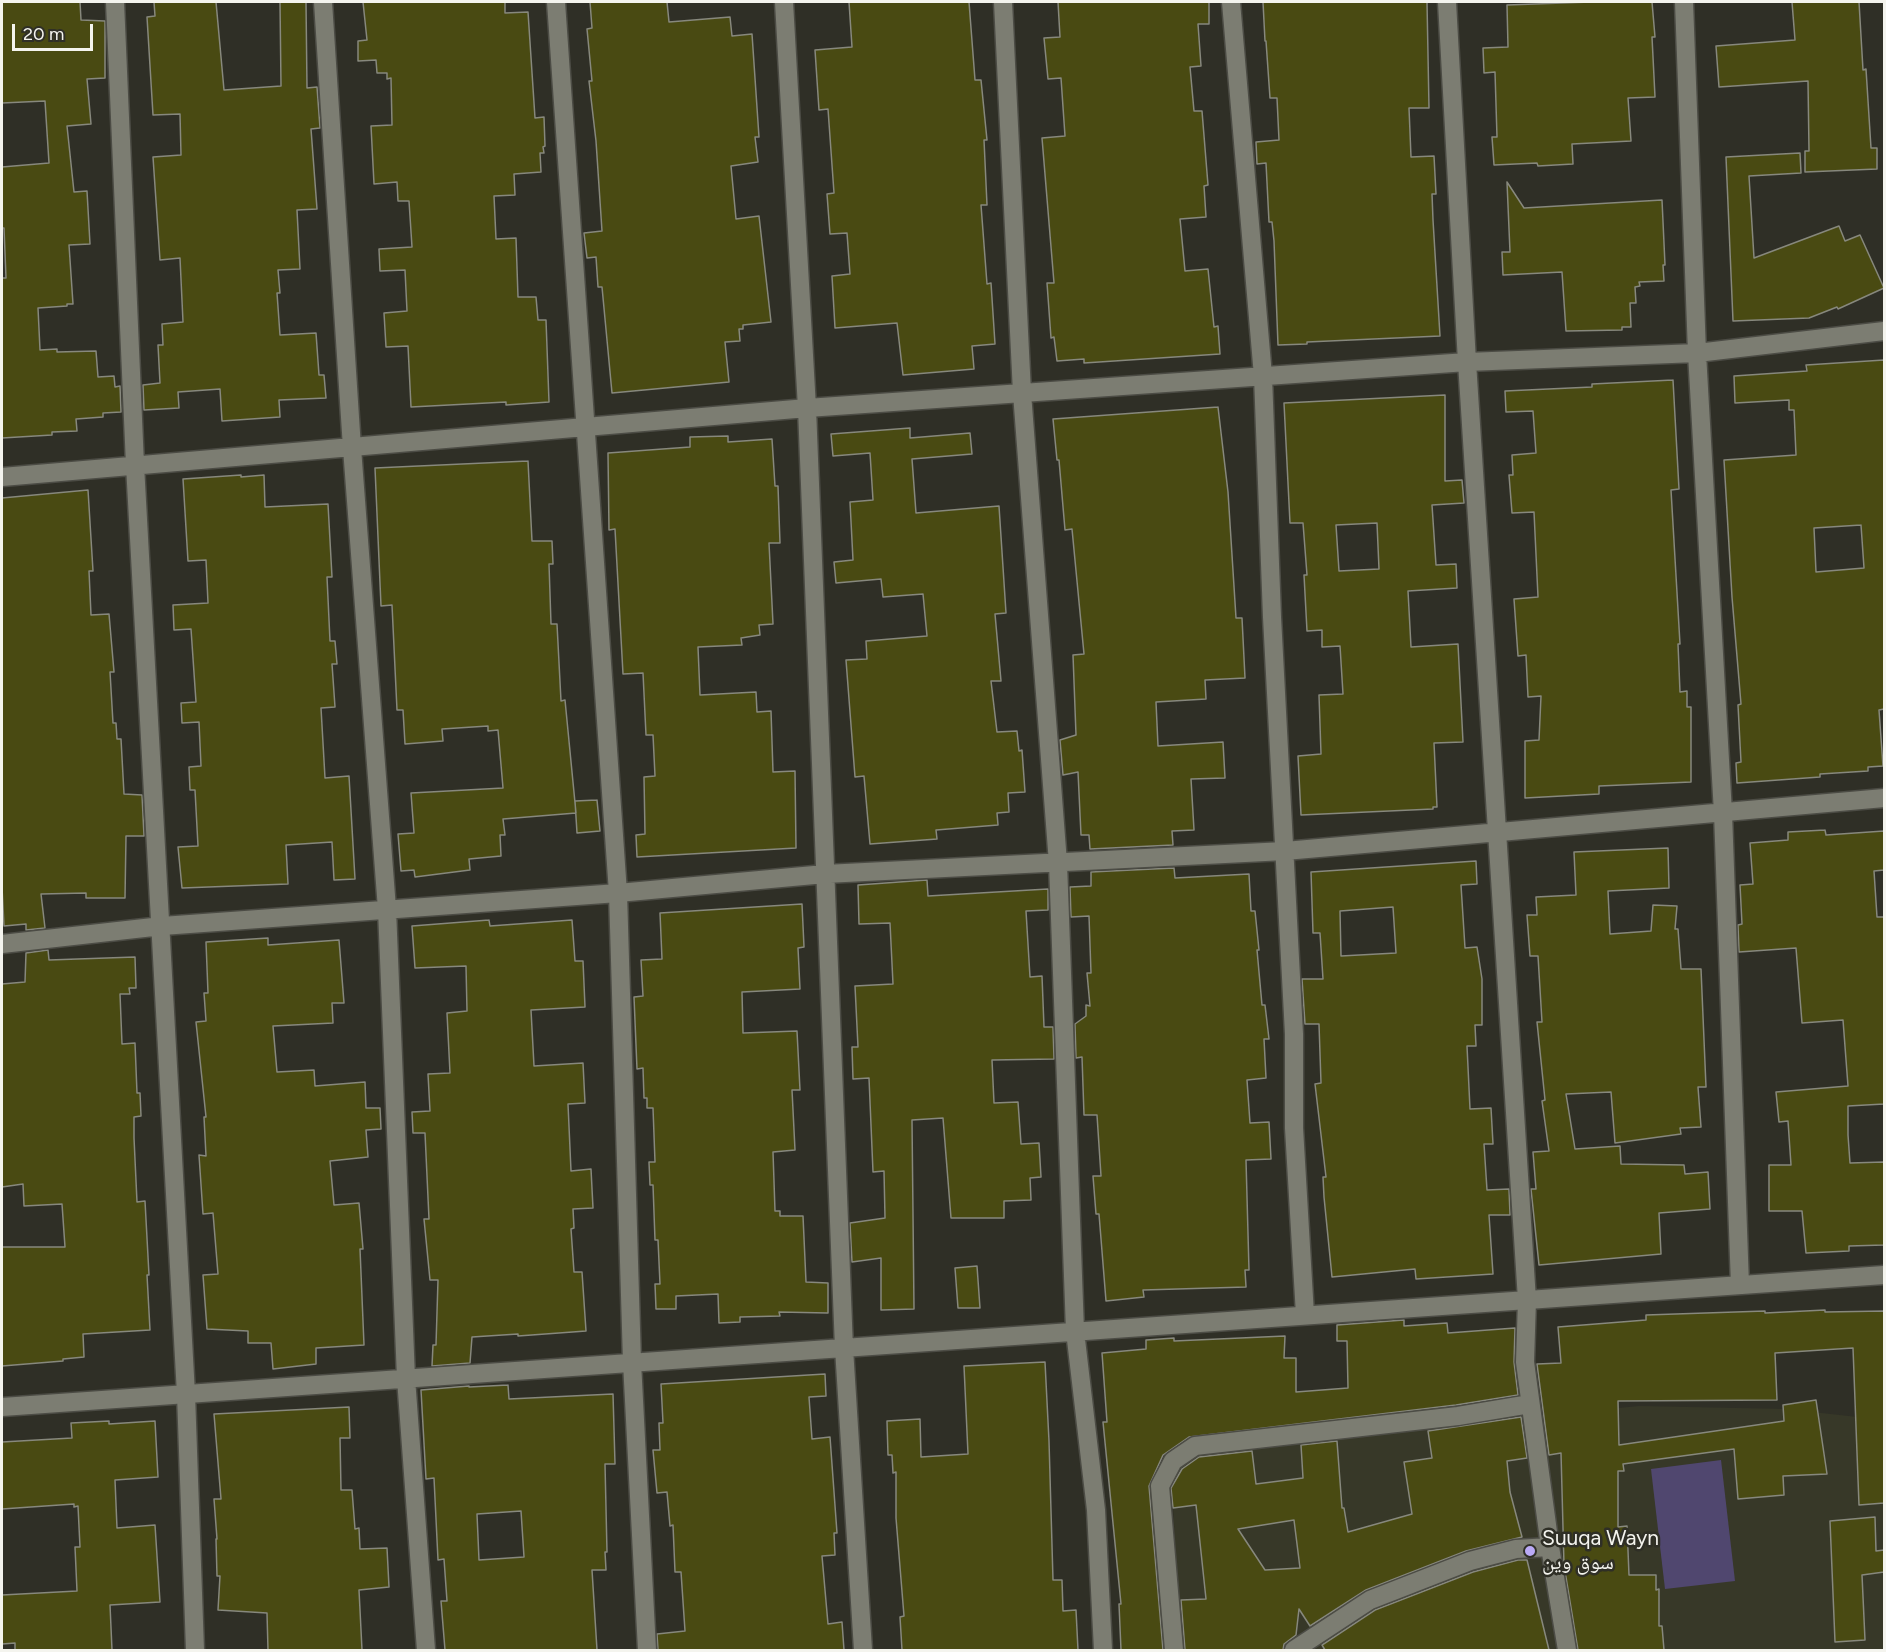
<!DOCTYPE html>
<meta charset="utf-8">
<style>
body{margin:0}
#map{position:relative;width:1886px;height:1652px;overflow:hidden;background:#2f2f26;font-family:Figtree,sans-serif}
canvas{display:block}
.frame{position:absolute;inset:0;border:3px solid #f4f4ee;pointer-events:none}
.scale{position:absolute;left:12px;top:24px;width:81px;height:27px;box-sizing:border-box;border:3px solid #f4f4ee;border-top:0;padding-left:8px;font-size:18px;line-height:21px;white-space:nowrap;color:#f4f4ee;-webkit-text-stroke:4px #2f2f26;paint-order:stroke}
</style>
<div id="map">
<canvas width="1886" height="1652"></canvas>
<div class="frame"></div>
<div class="scale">20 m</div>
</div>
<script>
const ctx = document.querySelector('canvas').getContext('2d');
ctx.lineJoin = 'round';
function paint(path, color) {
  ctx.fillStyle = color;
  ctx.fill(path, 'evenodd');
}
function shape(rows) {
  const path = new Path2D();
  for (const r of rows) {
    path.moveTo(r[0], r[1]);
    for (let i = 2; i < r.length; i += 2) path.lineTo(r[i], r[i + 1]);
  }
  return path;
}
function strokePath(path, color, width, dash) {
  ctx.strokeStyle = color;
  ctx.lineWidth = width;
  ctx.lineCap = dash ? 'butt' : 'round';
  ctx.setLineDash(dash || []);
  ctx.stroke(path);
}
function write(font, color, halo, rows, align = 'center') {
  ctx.font = font + ' Figtree,"Noto Naskh Arabic",sans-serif';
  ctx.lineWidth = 5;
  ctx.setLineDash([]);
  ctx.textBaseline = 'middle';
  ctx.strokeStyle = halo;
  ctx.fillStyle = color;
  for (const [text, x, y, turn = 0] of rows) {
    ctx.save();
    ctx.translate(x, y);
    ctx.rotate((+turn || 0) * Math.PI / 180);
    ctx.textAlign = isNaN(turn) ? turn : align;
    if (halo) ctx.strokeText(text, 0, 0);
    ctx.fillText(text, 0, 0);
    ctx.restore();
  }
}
paint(shape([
 [1639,1406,1786,1409,1884,1420,1884,1650,1181,1650,1170,1451]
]), '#373828');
paint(shape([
 [1721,1460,1735,1581,1665,1589,1651,1469]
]), '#50476f');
const building = shape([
 [2,2,80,2,81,20,105,21,105,78,87,79,91,124,67,126,74,192,87,191,90,244,69,245,73,304,67,304,67,306,38,308,40,350,57,349,57,352,96,351,98,377,114,376,115,387,120,386,121,412,103,413,103,417,76,419,77,431,52,432,52,435,2,438,2,278,6,278,4,228,2,228,2,167,49,163,45,101,2,103,2,2],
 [154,2,216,2,224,90,281,86,280,2,306,2,307,88,317,87,320,128,311,129,317,209,297,210,300,269,278,270,280,293,277,293,280,335,316,333,319,375,324,375,326,398,279,400,280,417,222,421,220,389,178,392,179,408,144,410,143,385,160,383,158,345,163,345,162,324,183,322,180,258,160,260,153,157,181,155,180,114,153,115,147,17,155,16,154,2],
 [363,2,505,2,505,13,528,12,535,118,544,117,545,146,543,147,544,153,540,153,541,172,514,174,515,195,494,196,496,239,516,238,518,297,536,297,538,320,546,320,549,402,506,405,506,402,411,407,408,346,386,347,384,313,407,311,405,270,380,271,379,249,412,247,409,201,398,201,397,182,374,184,371,126,392,125,391,78,387,79,387,73,377,73,376,60,358,61,358,41,367,40,363,2],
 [590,2,667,2,669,22,730,17,732,36,752,34,759,137,755,137,758,162,731,166,736,219,759,216,771,322,743,325,743,329,739,329,740,341,725,342,729,382,612,393,602,287,598,287,596,257,587,258,584,233,602,231,596,141,589,81,592,81,587,29,592,28,590,2],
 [849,2,969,2,975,80,981,80,987,140,984,140,987,205,981,205,987,284,991,283,995,344,972,346,974,369,903,375,897,323,835,328,832,276,850,274,847,233,830,234,827,194,834,193,828,109,819,110,815,50,852,47,849,2],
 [1058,2,1209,2,1209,24,1198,24,1201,66,1190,67,1194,111,1202,111,1208,185,1204,186,1206,217,1180,219,1185,271,1208,269,1214,327,1218,326,1220,354,1084,363,1084,359,1057,361,1054,337,1051,338,1047,283,1054,283,1042,138,1065,136,1061,78,1048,79,1044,38,1060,37,1058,2],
 [1263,2,1427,2,1429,108,1409,108,1411,157,1434,156,1436,194,1432,194,1433,220,1440,336,1307,342,1307,344,1278,345,1274,241,1272,222,1269,222,1266,163,1257,164,1256,142,1279,140,1277,98,1270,98,1266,41,1265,41,1263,2],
 [1591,2,1652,2,1655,37,1652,37,1655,97,1628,98,1631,141,1572,144,1573,164,1538,166,1537,163,1494,165,1492,137,1497,137,1495,72,1484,73,1483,48,1508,47,1507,5,1591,2],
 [1792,2,1859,2,1863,70,1866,69,1871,148,1877,148,1877,169,1805,172,1805,151,1809,151,1808,81,1719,87,1716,46,1795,40,1792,2],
 [1800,153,1801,173,1749,176,1754,258,1839,226,1845,241,1860,235,1884,288,1838,309,1837,307,1809,318,1733,321,1726,157,1800,153],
 [1507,182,1524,208,1662,200,1665,265,1663,265,1664,281,1639,282,1640,286,1635,287,1636,303,1630,303,1631,327,1622,327,1622,330,1566,331,1562,272,1503,275,1502,252,1510,252,1507,182],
 [1884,360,1884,709,1879,710,1883,766,1868,767,1868,771,1820,774,1820,777,1737,783,1736,763,1741,762,1738,705,1741,704,1732,597,1724,460,1796,455,1794,410,1789,410,1789,400,1735,403,1734,376,1807,371,1806,365,1884,360],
 [1861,525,1864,568,1816,572,1814,528,1861,525],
 [1673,380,1679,489,1671,490,1680,644,1678,644,1680,692,1687,691,1687,707,1691,707,1691,782,1599,786,1599,794,1525,798,1525,741,1539,740,1541,696,1528,697,1526,655,1518,656,1514,599,1538,597,1534,512,1512,513,1509,475,1513,475,1512,455,1536,453,1533,411,1506,412,1505,391,1592,387,1592,384,1673,380],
 [1445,395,1445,481,1462,480,1464,503,1432,505,1436,565,1456,564,1457,588,1408,591,1411,647,1458,644,1463,742,1434,743,1437,807,1433,807,1433,809,1301,815,1298,756,1321,754,1319,695,1343,694,1340,646,1322,647,1322,630,1307,631,1304,575,1307,575,1303,523,1290,523,1284,403,1445,395],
 [1377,523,1379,569,1339,571,1336,525,1377,523],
 [1218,407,1228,492,1236,618,1242,618,1245,678,1205,680,1206,699,1156,702,1158,746,1223,742,1225,778,1191,779,1194,830,1172,831,1173,845,1090,849,1089,835,1081,835,1078,772,1063,775,1060,740,1076,735,1073,655,1084,654,1072,529,1065,530,1059,460,1057,460,1053,419,1218,407],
 [910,428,910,438,970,433,972,454,912,459,916,513,999,506,1006,613,995,614,1001,681,991,681,997,732,1017,731,1019,751,1022,750,1025,792,1008,793,1009,812,997,813,998,825,936,830,937,839,870,844,864,776,855,777,846,660,867,659,866,641,927,636,923,594,883,597,881,579,836,583,834,562,853,560,850,502,873,500,870,453,833,456,831,434,910,428],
 [728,436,728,442,772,439,775,486,778,486,780,543,769,543,773,624,759,625,760,635,741,638,742,645,698,647,700,695,756,692,757,712,771,711,773,772,795,771,796,848,637,857,636,835,645,834,644,777,655,776,653,735,646,735,643,673,623,674,615,529,609,530,608,453,690,447,690,437,728,436],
 [528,461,532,541,552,541,553,564,549,564,551,624,557,624,561,701,565,700,576,813,503,819,505,835,500,835,501,856,469,859,470,870,415,877,414,870,401,871,398,834,414,833,411,793,503,788,498,730,488,731,488,726,442,729,443,741,405,744,403,710,397,710,392,605,381,606,375,468,528,461],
 [241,475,241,477,264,475,265,507,328,504,332,577,327,577,330,641,335,641,337,664,332,664,335,707,321,708,325,778,349,776,355,879,334,880,332,842,286,845,288,884,182,888,178,847,198,846,195,790,190,790,189,767,201,766,199,722,182,723,181,703,196,702,191,629,174,630,173,605,208,603,206,560,188,561,183,479,241,475],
 [88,490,93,571,89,571,91,615,109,614,114,672,110,672,113,723,116,723,117,739,121,739,124,794,142,795,144,836,126,836,125,898,86,898,86,893,41,894,45,928,26,930,26,924,4,926,2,887,2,498,88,490],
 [597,800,600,831,577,833,575,801,597,800],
 [1825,830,1826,835,1884,831,1884,870,1874,871,1877,917,1884,917,1884,1104,1848,1106,1848,1135,1850,1163,1884,1162,1884,1245,1849,1246,1849,1251,1806,1253,1802,1211,1769,1211,1769,1165,1791,1165,1788,1121,1779,1122,1776,1092,1848,1086,1843,1020,1802,1023,1796,948,1739,952,1738,925,1742,924,1740,885,1753,884,1750,843,1788,840,1788,832,1825,830],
 [1668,848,1669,888,1608,891,1610,934,1651,931,1653,905,1677,906,1675,929,1678,929,1681,969,1701,969,1706,1087,1698,1087,1701,1127,1680,1128,1681,1134,1615,1143,1611,1092,1566,1094,1575,1149,1620,1146,1621,1164,1684,1165,1685,1174,1708,1172,1710,1209,1659,1213,1661,1254,1539,1265,1531,1189,1536,1189,1533,1152,1549,1151,1542,1101,1545,1100,1537,1022,1542,1022,1538,956,1530,956,1527,915,1537,915,1536,897,1576,895,1574,852,1668,848],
 [1476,861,1477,884,1461,885,1465,948,1477,947,1482,979,1482,1025,1475,1025,1476,1046,1467,1046,1470,1109,1491,1108,1493,1144,1484,1144,1487,1190,1509,1189,1510,1215,1489,1215,1493,1274,1416,1279,1415,1269,1332,1277,1324,1197,1323,1177,1326,1177,1315,1084,1321,1083,1319,1024,1305,1024,1302,979,1323,979,1320,933,1313,933,1311,872,1476,861],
 [1393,907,1396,953,1341,956,1340,911,1393,907],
 [1174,868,1175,878,1249,874,1251,911,1255,911,1259,950,1257,950,1262,1005,1265,1005,1269,1039,1264,1039,1266,1078,1247,1080,1250,1123,1269,1122,1271,1159,1246,1160,1249,1270,1245,1270,1246,1287,1143,1290,1144,1297,1106,1301,1099,1214,1096,1214,1093,1176,1101,1176,1097,1115,1084,1115,1082,1057,1076,1058,1075,1024,1086,1016,1086,1005,1090,1006,1087,973,1091,973,1089,916,1071,917,1070,887,1091,886,1091,872,1174,868],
 [927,880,928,896,1048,889,1048,910,1026,911,1030,977,1042,976,1044,1027,1053,1027,1054,1059,992,1060,994,1103,1018,1102,1021,1144,1039,1143,1041,1177,1030,1178,1031,1200,1004,1201,1004,1218,951,1218,943,1118,912,1120,914,1309,881,1310,881,1258,852,1262,850,1223,885,1218,884,1171,873,1172,869,1078,853,1079,852,1047,858,1047,855,986,893,984,890,923,859,924,858,885,927,880],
 [802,904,804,947,798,948,800,989,742,992,743,1033,797,1031,800,1090,792,1090,795,1150,773,1152,775,1211,780,1211,780,1216,803,1216,806,1282,828,1283,828,1313,779,1312,780,1316,740,1317,740,1322,719,1323,718,1294,676,1296,676,1309,656,1309,655,1284,660,1284,658,1240,655,1240,653,1185,650,1185,649,1162,655,1162,653,1108,647,1108,647,1098,644,1098,643,1068,637,1069,634,997,643,996,641,960,662,959,660,913,802,904],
 [489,920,490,926,572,920,575,961,583,961,585,1007,531,1010,534,1066,583,1063,585,1103,568,1104,571,1171,591,1169,593,1208,573,1209,574,1228,571,1229,574,1272,582,1272,586,1331,518,1336,518,1334,472,1337,470,1363,432,1366,433,1345,436,1345,438,1280,430,1280,424,1219,429,1219,425,1133,413,1133,412,1112,430,1111,428,1074,450,1073,447,1013,467,1011,466,966,415,968,412,926,489,920],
 [268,938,268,945,339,940,344,1003,332,1003,333,1023,273,1026,277,1072,314,1070,315,1086,365,1082,366,1108,380,1108,381,1129,366,1130,368,1157,330,1161,334,1205,359,1203,363,1249,360,1249,364,1345,316,1348,316,1364,273,1369,271,1343,248,1343,248,1331,207,1329,203,1275,218,1274,213,1213,203,1214,199,1155,206,1156,204,1117,206,1117,196,1022,206,1021,204,993,208,993,206,942,268,938],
 [48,950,49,960,135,957,136,988,129,988,130,994,120,994,122,1044,135,1043,137,1093,140,1093,141,1116,134,1117,134,1138,137,1202,145,1201,149,1275,147,1275,150,1330,83,1334,84,1357,63,1359,63,1361,2,1366,2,1247,65,1247,62,1204,24,1206,23,1184,2,1187,2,984,25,982,26,953,48,950],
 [977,1266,980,1308,958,1308,955,1268,977,1266],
 [1825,1310,1825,1312,1884,1311,1884,1503,1859,1505,1853,1348,1775,1353,1777,1400,1618,1401,1619,1445,1784,1421,1783,1405,1816,1400,1827,1474,1783,1476,1784,1495,1738,1499,1734,1449,1623,1464,1624,1471,1618,1471,1618,1527,1627,1526,1629,1575,1656,1575,1656,1590,1659,1589,1659,1626,1662,1626,1664,1650,1578,1650,1564,1565,1561,1453,1549,1455,1537,1364,1561,1363,1558,1327,1646,1320,1646,1315,1765,1311,1765,1313,1825,1310],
 [1404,1320,1404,1326,1447,1323,1448,1333,1515,1328,1514,1362,1518,1395,1456,1405,1189,1437,1163,1455,1149,1486,1163,1650,1121,1650,1119,1604,1121,1604,1103,1422,1107,1422,1102,1353,1146,1349,1146,1340,1174,1338,1174,1341,1285,1336,1284,1358,1296,1358,1296,1392,1348,1388,1347,1341,1337,1341,1337,1325,1404,1320],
 [1045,1362,1049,1441,1053,1580,1062,1580,1063,1611,1076,1610,1078,1650,902,1650,900,1617,904,1616,896,1518,896,1472,893,1473,892,1455,888,1455,887,1421,920,1419,921,1457,968,1454,964,1366,1045,1362],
 [825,1374,826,1396,809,1397,812,1439,830,1437,837,1533,834,1533,835,1555,822,1556,828,1624,842,1622,844,1650,658,1650,657,1634,685,1631,681,1572,675,1572,673,1525,670,1526,667,1492,657,1493,653,1450,660,1450,659,1423,663,1423,661,1384,825,1374],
 [508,1385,509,1399,613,1394,615,1464,605,1464,607,1552,605,1552,606,1570,592,1570,597,1650,445,1650,441,1601,447,1601,444,1559,438,1560,434,1478,426,1479,421,1390,469,1386,469,1387,508,1385],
 [521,1511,524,1557,479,1560,477,1514,521,1511],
 [349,1407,350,1438,340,1438,341,1490,352,1490,355,1529,359,1528,360,1549,387,1548,389,1587,359,1590,362,1650,268,1650,267,1613,218,1610,220,1576,217,1576,216,1539,217,1539,214,1499,221,1499,214,1414,349,1407],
 [1521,1417,1527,1458,1507,1461,1510,1492,1522,1537,1466,1551,1366,1590,1310,1626,1299,1609,1296,1635,1284,1644,1283,1650,1185,1650,1181,1600,1206,1599,1196,1505,1173,1508,1171,1488,1182,1469,1199,1457,1252,1451,1256,1484,1303,1478,1301,1445,1337,1441,1342,1508,1344,1508,1348,1532,1412,1514,1404,1462,1432,1458,1428,1431,1521,1417],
 [1294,1520,1300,1568,1265,1570,1238,1529,1294,1520],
 [109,1421,109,1424,155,1421,158,1477,115,1480,117,1528,155,1525,160,1602,110,1605,112,1650,15,1650,15,1643,2,1644,2,1595,77,1591,75,1547,80,1547,78,1506,74,1507,74,1504,2,1509,2,1442,72,1438,71,1423,109,1421],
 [1875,1517,1876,1551,1884,1550,1884,1572,1862,1575,1865,1640,1835,1642,1830,1521,1875,1517],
 [1518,1560,1527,1560,1549,1650,1325,1650,1322,1645,1375,1610,1473,1572,1518,1560]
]);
paint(building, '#494a12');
strokePath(building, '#87887d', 1.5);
const minor = shape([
 [115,2,135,465,186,1394,195,1650],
 [323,2,352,448,387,909,406,1378,426,1650],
 [556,2,618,893,632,1362,647,1650],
 [784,2,807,408,844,1348,863,1650],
 [1003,2,1022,393,1058,863,1075,1331,1096,1510,1103,1650],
 [1231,2,1263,376,1272,617,1294,1034,1294,1128,1305,1315],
 [1447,2,1467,362,1527,1300,1525,1362,1550,1547,1567,1650],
 [1684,2,1697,353,1723,813,1740,1285],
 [2,477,807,408,1467,362,1697,353,1884,331],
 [2,944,162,926,618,893,825,874,1285,851,1884,798],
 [2,1407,1884,1275],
 [1174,1650,1160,1486,1173,1461,1195,1446,1458,1416,1530,1404],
 [1294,1650,1370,1600,1470,1561,1516,1549,1550,1547]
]);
strokePath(minor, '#4c4c45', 21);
strokePath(minor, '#7c7d72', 18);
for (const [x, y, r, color] of [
 [1530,1551,6,"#baaaf6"]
]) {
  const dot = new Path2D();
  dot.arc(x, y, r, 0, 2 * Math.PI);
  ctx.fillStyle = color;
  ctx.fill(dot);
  strokePath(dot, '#2f2f26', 2);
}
write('21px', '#f4f4ee', '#2f2f26', [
 ["Suuqa Wayn",1542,1539],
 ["سوق وين",1542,1563]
], 'left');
</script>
